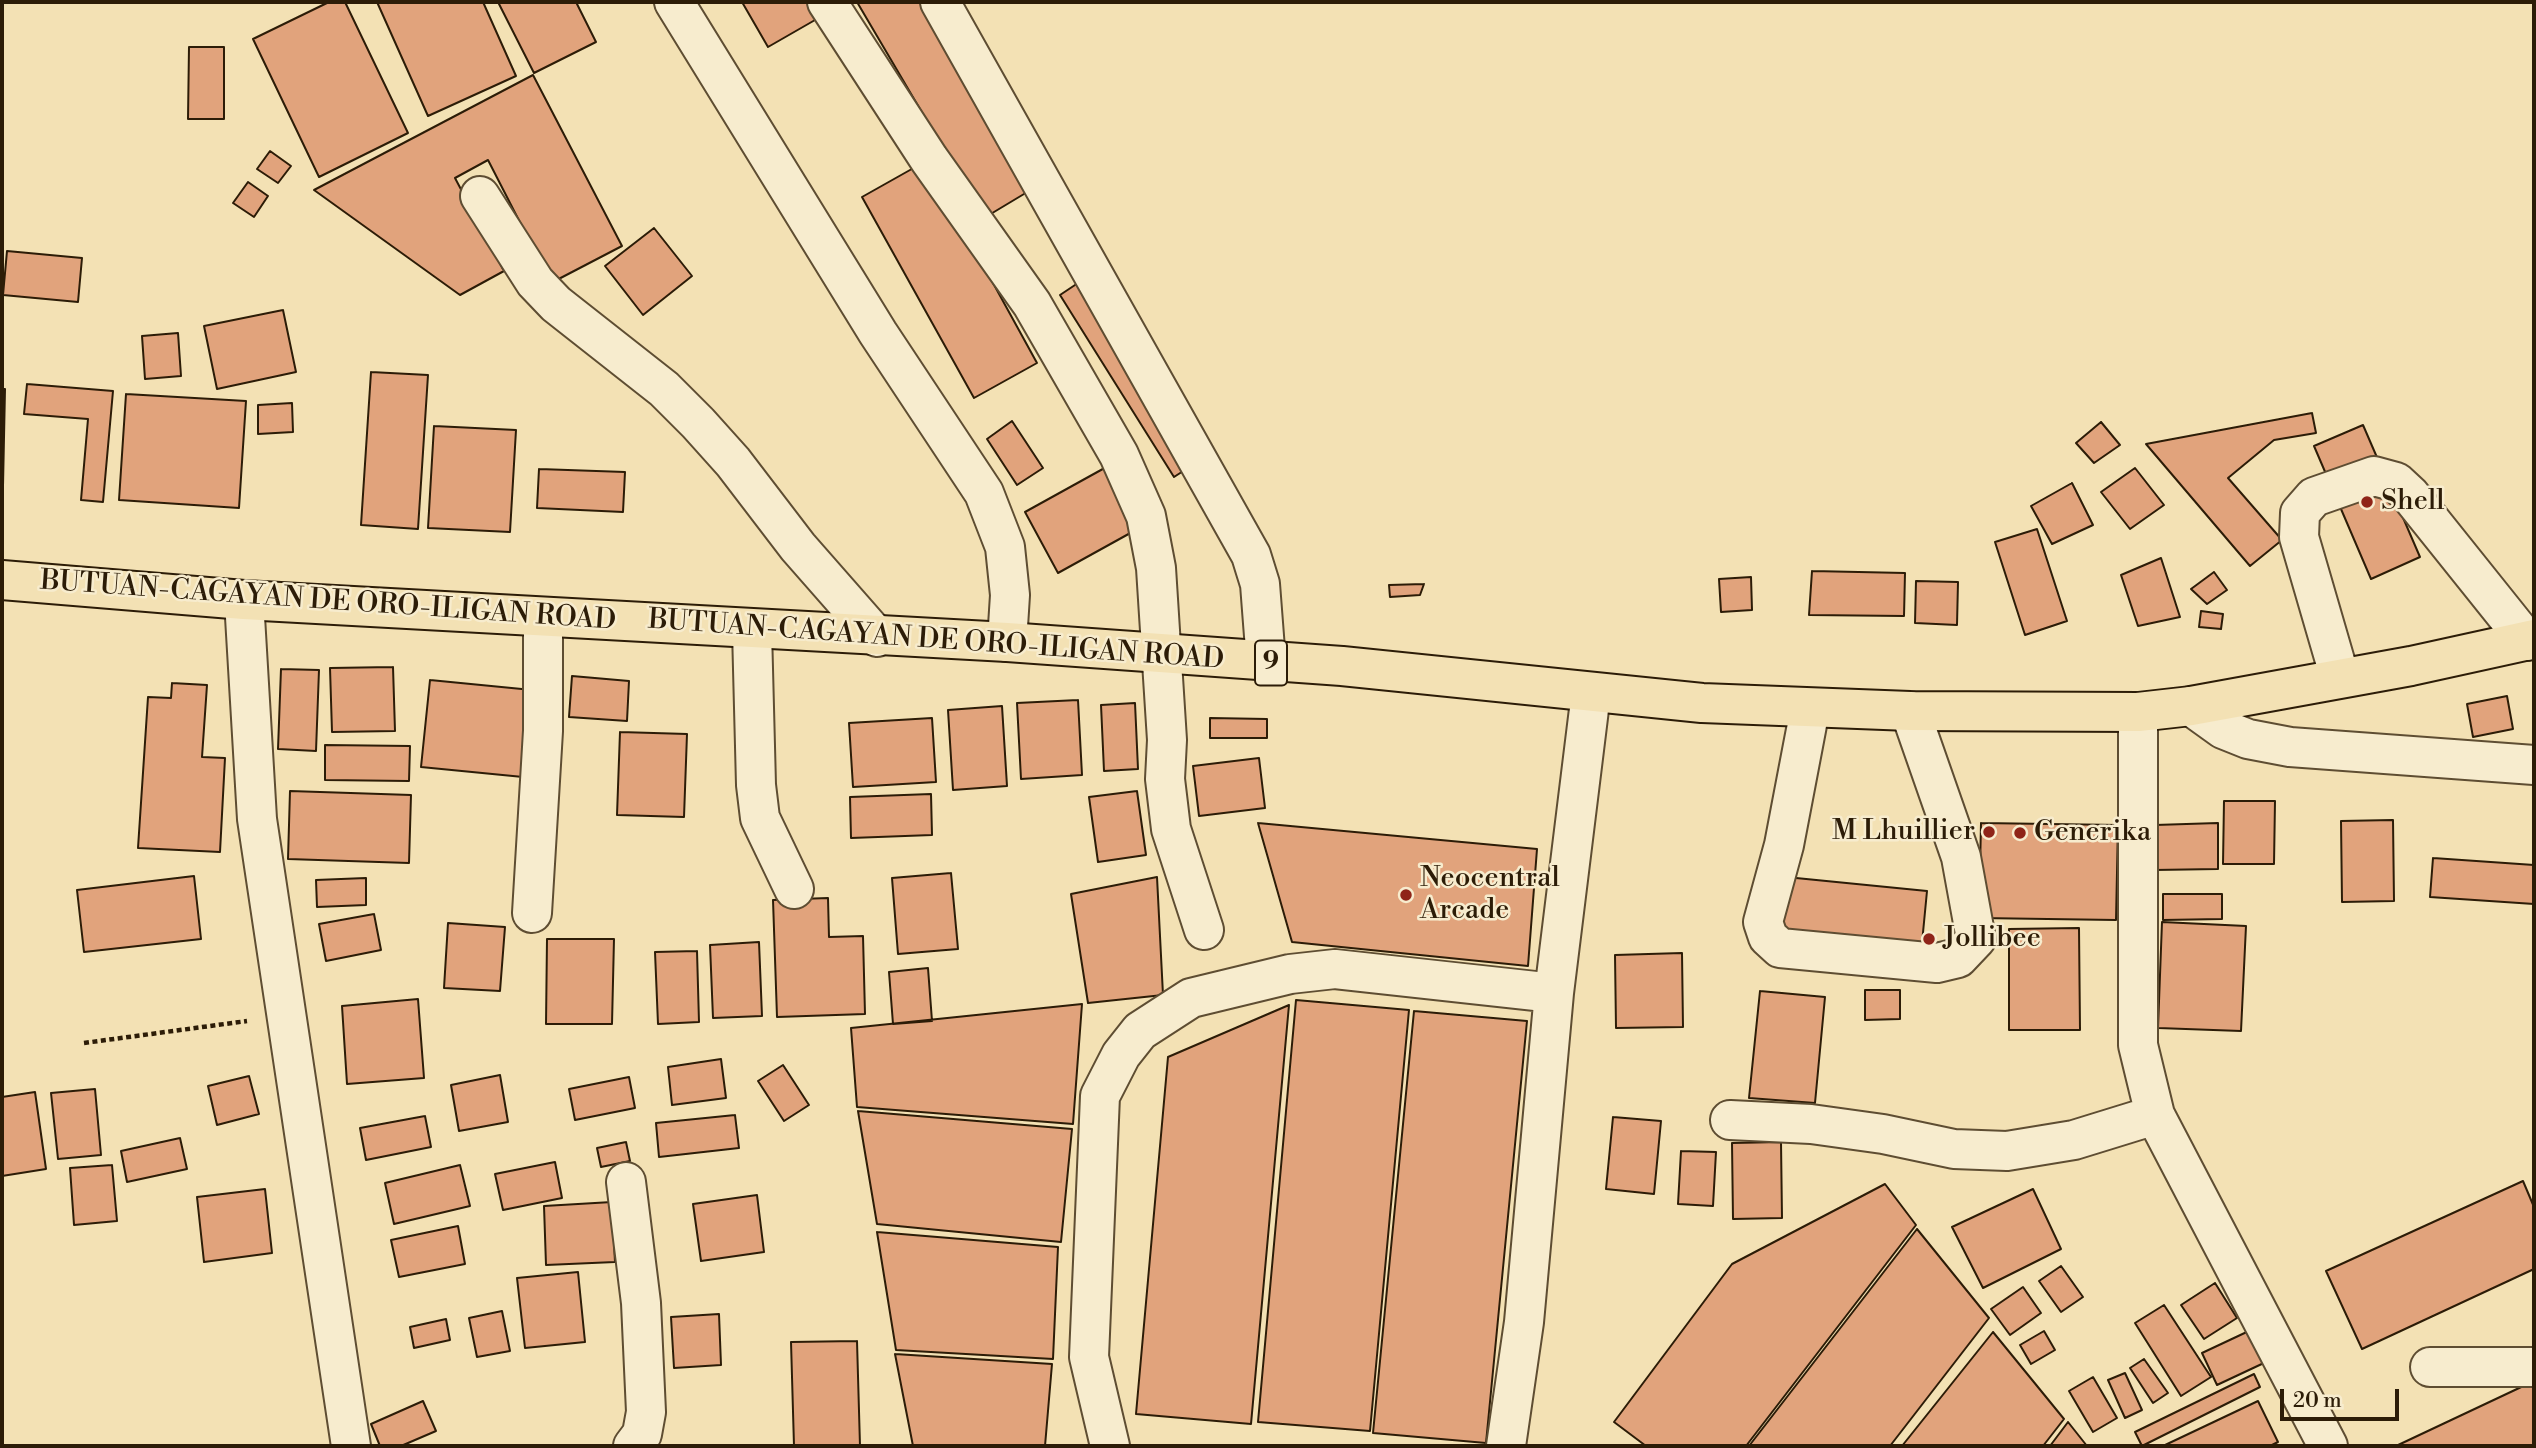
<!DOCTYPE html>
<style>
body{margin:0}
#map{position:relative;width:2536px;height:1448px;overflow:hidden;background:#f3e1b4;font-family:"Libre Bodoni",serif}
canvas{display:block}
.frame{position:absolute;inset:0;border:4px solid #2c1c07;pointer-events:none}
.scale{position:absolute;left:2280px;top:1389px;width:119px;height:32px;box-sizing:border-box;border:4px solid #2c1c07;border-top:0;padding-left:9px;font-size:21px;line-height:24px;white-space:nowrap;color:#2c1c07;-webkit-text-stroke:5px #f7ecce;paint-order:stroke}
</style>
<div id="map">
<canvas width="2536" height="1448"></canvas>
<div class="frame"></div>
<div class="scale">20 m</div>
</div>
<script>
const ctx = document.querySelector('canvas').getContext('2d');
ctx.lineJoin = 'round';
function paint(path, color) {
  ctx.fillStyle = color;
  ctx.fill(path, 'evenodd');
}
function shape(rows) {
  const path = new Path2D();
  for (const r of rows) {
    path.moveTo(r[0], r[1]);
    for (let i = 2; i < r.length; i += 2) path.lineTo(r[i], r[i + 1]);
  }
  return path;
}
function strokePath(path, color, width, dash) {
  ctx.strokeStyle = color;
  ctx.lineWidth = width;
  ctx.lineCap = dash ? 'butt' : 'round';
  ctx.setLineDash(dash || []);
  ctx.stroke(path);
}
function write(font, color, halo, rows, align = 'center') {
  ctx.font = font + ' "Libre Bodoni",serif';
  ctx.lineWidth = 5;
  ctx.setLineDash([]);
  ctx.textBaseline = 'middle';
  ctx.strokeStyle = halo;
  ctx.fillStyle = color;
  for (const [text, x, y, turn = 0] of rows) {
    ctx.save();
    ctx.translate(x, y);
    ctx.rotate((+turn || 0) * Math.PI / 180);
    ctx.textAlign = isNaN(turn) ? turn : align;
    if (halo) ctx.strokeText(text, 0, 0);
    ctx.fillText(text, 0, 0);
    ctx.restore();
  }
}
const building = shape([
 [329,2,345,2,408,133,319,177,253,39,329,2],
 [377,2,483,2,516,76,428,116,377,2],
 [498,2,576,2,596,42,534,73,498,2],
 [742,2,813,2,822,16,768,47,742,2],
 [857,2,931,2,1039,185,984,218,857,2],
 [189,47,224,47,224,119,188,119,189,47],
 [533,75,622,246,551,283,488,160,455,178,504,271,460,295,314,190,533,75],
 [270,151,291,166,278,183,257,169,270,151],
 [926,161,1037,363,974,398,862,197,926,161],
 [248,182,268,196,254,217,233,203,248,182],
 [654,228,692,276,643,315,605,266,654,228],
 [7,251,82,258,78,302,3,295,7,251],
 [1078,283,1191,466,1174,477,1060,295,1078,283],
 [283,310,296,372,217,389,204,326,283,310],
 [178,333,181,376,145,379,142,336,178,333],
 [371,372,428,375,418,529,361,525,371,372],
 [27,384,113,391,103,502,81,500,88,419,24,414,27,384],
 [2,389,5,389,3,486,2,486,2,389],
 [126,394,246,401,239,508,119,500,126,394],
 [292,403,293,432,258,434,258,405,292,403],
 [2312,413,2316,433,2274,440,2228,478,2282,540,2250,566,2146,444,2312,413],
 [1012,421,1043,468,1017,485,987,439,1012,421],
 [2101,422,2120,445,2094,463,2076,443,2101,422],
 [2363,425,2420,557,2371,579,2314,446,2363,425],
 [434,426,516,430,510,532,428,528,434,426],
 [1110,465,1143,526,1058,573,1025,512,1110,465],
 [2135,468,2164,505,2130,529,2101,492,2135,468],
 [539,469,625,472,623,512,537,508,539,469],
 [2072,483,2093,525,2052,544,2031,506,2072,483],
 [2037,529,2067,621,2025,635,1995,542,2037,529],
 [2161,558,2180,617,2138,626,2121,575,2161,558],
 [1812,571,1905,573,1904,616,1809,615,1812,571],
 [2214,572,2227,590,2207,604,2191,589,2214,572],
 [1751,577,1752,610,1721,612,1719,579,1751,577],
 [1916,581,1958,582,1957,625,1915,623,1916,581],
 [1424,584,1420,595,1390,597,1389,585,1424,584],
 [2201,611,2223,614,2221,629,2199,627,2201,611],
 [393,667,395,731,332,732,330,668,393,667],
 [281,669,319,670,316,751,278,749,281,669],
 [572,676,629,681,627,721,569,717,572,676],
 [430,680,532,690,523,777,421,767,430,680],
 [172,683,207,685,202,757,225,758,220,852,138,848,148,697,171,698,172,683],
 [2507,696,2513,729,2473,737,2467,704,2507,696],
 [1078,700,1082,775,1021,779,1017,703,1078,700],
 [1135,703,1138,769,1104,771,1101,705,1135,703],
 [1002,706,1007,786,953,790,948,710,1002,706],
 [932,718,936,782,853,787,849,723,932,718],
 [1210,718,1267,719,1267,738,1210,738,1210,718],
 [620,732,687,734,684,817,617,815,620,732],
 [325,745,410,746,409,781,325,780,325,745],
 [1259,758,1265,808,1199,816,1193,766,1259,758],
 [290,791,411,795,409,863,288,859,290,791],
 [1137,791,1146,855,1098,862,1089,797,1137,791],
 [931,794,932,835,851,838,850,797,931,794],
 [2224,801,2275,801,2274,864,2223,864,2224,801],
 [2393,820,2394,901,2342,902,2341,821,2393,820],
 [1258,823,1537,849,1528,966,1292,942,1258,823],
 [1981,823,2118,825,2116,920,1979,918,1981,823],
 [2218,823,2218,869,2154,870,2155,825,2218,823],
 [2433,858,2534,865,2534,904,2430,897,2433,858],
 [951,873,958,949,898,954,892,878,951,873],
 [194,876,201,939,84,952,77,890,194,876],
 [1157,877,1163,995,1088,1003,1071,894,1157,877],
 [1786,877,1927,891,1922,943,1781,929,1786,877],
 [366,878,366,905,317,907,316,880,366,878],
 [2163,894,2222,894,2222,919,2163,920,2163,894],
 [828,898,829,937,863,936,865,1014,777,1017,773,900,828,898],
 [374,914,381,950,326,961,319,924,374,914],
 [2162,922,2246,926,2241,1031,2158,1028,2162,922],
 [448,923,505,927,500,991,444,988,448,923],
 [2079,928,2080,1030,2009,1030,2009,929,2079,928],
 [547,939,614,939,612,1024,546,1024,547,939],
 [759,942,762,1016,713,1018,710,945,759,942],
 [697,951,699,1022,658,1024,655,952,697,951],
 [1682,953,1683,1027,1616,1028,1615,955,1682,953],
 [928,968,932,1021,893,1024,889,972,928,968],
 [1865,990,1900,990,1900,1019,1865,1020,1865,990],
 [1760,991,1825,997,1815,1103,1749,1098,1760,991],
 [418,999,424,1078,347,1084,342,1006,418,999],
 [1296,1000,1409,1010,1370,1431,1258,1422,1296,1000],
 [1082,1004,1073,1124,857,1107,851,1028,1082,1004],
 [1289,1005,1251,1424,1136,1414,1168,1057,1289,1005],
 [1414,1011,1527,1021,1486,1443,1373,1433,1414,1011],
 [721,1059,726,1098,672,1105,668,1067,721,1059],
 [783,1065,809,1105,784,1121,758,1081,783,1065],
 [500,1075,508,1122,459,1131,451,1085,500,1075],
 [249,1076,259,1114,217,1125,208,1086,249,1076],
 [629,1077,635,1108,575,1120,569,1089,629,1077],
 [95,1089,101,1155,58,1159,51,1093,95,1089],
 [35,1092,46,1169,2,1176,2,1097,35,1092],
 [858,1111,1072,1129,1061,1242,877,1224,858,1111],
 [735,1115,739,1148,659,1157,656,1123,735,1115],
 [425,1116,431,1147,366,1160,360,1128,425,1116],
 [1613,1117,1661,1121,1654,1194,1606,1189,1613,1117],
 [180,1138,187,1169,127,1182,121,1151,180,1138],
 [626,1142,630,1161,601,1167,597,1148,626,1142],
 [1781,1142,1782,1218,1733,1219,1732,1143,1781,1142],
 [1681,1151,1716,1152,1713,1206,1678,1204,1681,1151],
 [555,1162,562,1198,503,1210,495,1174,555,1162],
 [112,1165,117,1221,74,1225,70,1168,112,1165],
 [460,1165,470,1206,394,1224,385,1183,460,1165],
 [2523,1181,2534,1207,2534,1269,2362,1349,2326,1271,2523,1181],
 [1885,1184,1916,1225,1746,1446,1646,1446,1614,1422,1732,1264,1885,1184],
 [265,1189,272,1253,204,1262,197,1197,265,1189],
 [2033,1189,2061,1249,1983,1288,1952,1227,2033,1189],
 [757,1195,764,1252,701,1261,693,1204,757,1195],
 [612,1202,615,1262,546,1265,544,1206,612,1202],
 [458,1226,465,1264,399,1277,391,1240,458,1226],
 [1917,1229,1989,1318,1890,1446,1749,1446,1917,1229],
 [877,1232,1058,1247,1053,1359,896,1350,877,1232],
 [2061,1266,2083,1297,2061,1312,2039,1281,2061,1266],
 [578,1272,585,1342,525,1348,517,1278,578,1272],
 [2215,1283,2237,1318,2204,1339,2181,1305,2215,1283],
 [2023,1287,2041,1313,2010,1335,1991,1309,2023,1287],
 [2164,1305,2211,1377,2181,1396,2135,1323,2164,1305],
 [502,1311,510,1351,477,1357,469,1318,502,1311],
 [719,1314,721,1365,674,1368,671,1317,719,1314],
 [446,1319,450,1340,414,1348,410,1327,446,1319],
 [2251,1330,2266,1362,2217,1385,2202,1353,2251,1330],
 [2044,1331,2055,1350,2031,1364,2020,1345,2044,1331],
 [1993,1332,2064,1419,2043,1446,1902,1446,1993,1332],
 [857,1341,860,1446,794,1446,791,1342,857,1341],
 [895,1354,1052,1364,1045,1446,913,1446,895,1354],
 [2144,1359,2168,1393,2153,1403,2130,1368,2144,1359],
 [2125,1373,2142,1410,2125,1418,2108,1380,2125,1373],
 [2254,1374,2260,1387,2142,1446,2135,1432,2254,1374],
 [2093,1377,2117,1418,2093,1432,2069,1391,2093,1377],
 [2534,1381,2534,1446,2396,1446,2534,1381],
 [423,1401,436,1431,401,1446,380,1446,371,1424,423,1401],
 [2258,1401,2278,1442,2270,1446,2163,1446,2258,1401],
 [2068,1422,2087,1446,2050,1446,2068,1422]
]);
paint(building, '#e1a37c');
strokePath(building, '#2c1c07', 2);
const minor = shape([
 [674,2,878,333,984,493,1005,547,1010,595,1007,642],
 [827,2,929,159,1032,304,1119,455,1146,516,1156,568,1167,740,1165,779,1171,829,1204,930],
 [940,2,1251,555,1260,584,1266,662],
 [480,196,535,282,556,304,664,389,698,423,733,462,798,547,877,637],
 [244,600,257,819,351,1446],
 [752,630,756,785,760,818,794,889],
 [2340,678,2299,537,2300,513,2314,497,2374,476,2396,482,2410,495,2527,641],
 [2191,706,2223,729,2248,739,2290,747,2534,765],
 [1810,709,1784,845,1763,922,1768,937,1780,948,1937,963,1958,958,1976,939,1961,857,1910,711],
 [2138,712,2138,1045,2155,1115,2328,1446],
 [532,913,543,731,543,617],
 [1730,1120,1811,1124,1883,1134,1954,1149,2007,1151,2074,1140,2155,1115],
 [626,1182,641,1303,646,1412,642,1434,633,1446],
 [2430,1367,2534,1367],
 [1110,1446,1089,1357,1100,1096,1121,1055,1140,1031,1191,998,1290,974,1335,969,1554,993],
 [1506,1446,1524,1322,1554,993,1591,693]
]);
const highway = shape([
 [2,580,244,600,1007,642,1342,666,1702,703,1910,711,2138,712,2191,706,2411,666,2534,639]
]);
strokePath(minor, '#5e4d32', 42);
strokePath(highway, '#2c1c07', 42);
strokePath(shape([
 [84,1043,247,1021]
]), '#2c1c07', 4.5, [5, 3.5]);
strokePath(minor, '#f7ecce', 38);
strokePath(highway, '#f3e1b4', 38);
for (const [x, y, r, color] of [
 [2367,502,7,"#8f2418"],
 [1989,832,7,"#8f2418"],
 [2020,833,7,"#8f2418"],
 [1406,895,7,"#8f2418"],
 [1929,939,7,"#8f2418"]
]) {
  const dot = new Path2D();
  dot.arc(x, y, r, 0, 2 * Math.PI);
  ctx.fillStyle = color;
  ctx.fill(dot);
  strokePath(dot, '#f7ecce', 2.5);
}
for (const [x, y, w] of [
 [1271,663,32]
]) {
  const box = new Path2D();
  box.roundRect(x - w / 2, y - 22.5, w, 45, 5);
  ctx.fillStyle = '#f7ecce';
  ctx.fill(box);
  strokePath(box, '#2c1c07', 2);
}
write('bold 26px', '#2c1c07', null, [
 ["9",1271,663]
]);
write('28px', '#2c1c07', '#f7ecce', [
 ["Shell",2381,502],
 ["M Lhuillier",1975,832,"right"],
 ["Generika",2034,833],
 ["Neocentral",1420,879],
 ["Arcade",1420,911],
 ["Jollibee",1943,939]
], 'left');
write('28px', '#2c1c07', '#f7ecce', [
 ["BUTUAN-CAGAYAN DE ORO-ILIGAN ROAD",328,602,4],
 ["BUTUAN-CAGAYAN DE ORO-ILIGAN ROAD",936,641,4]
]);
</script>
